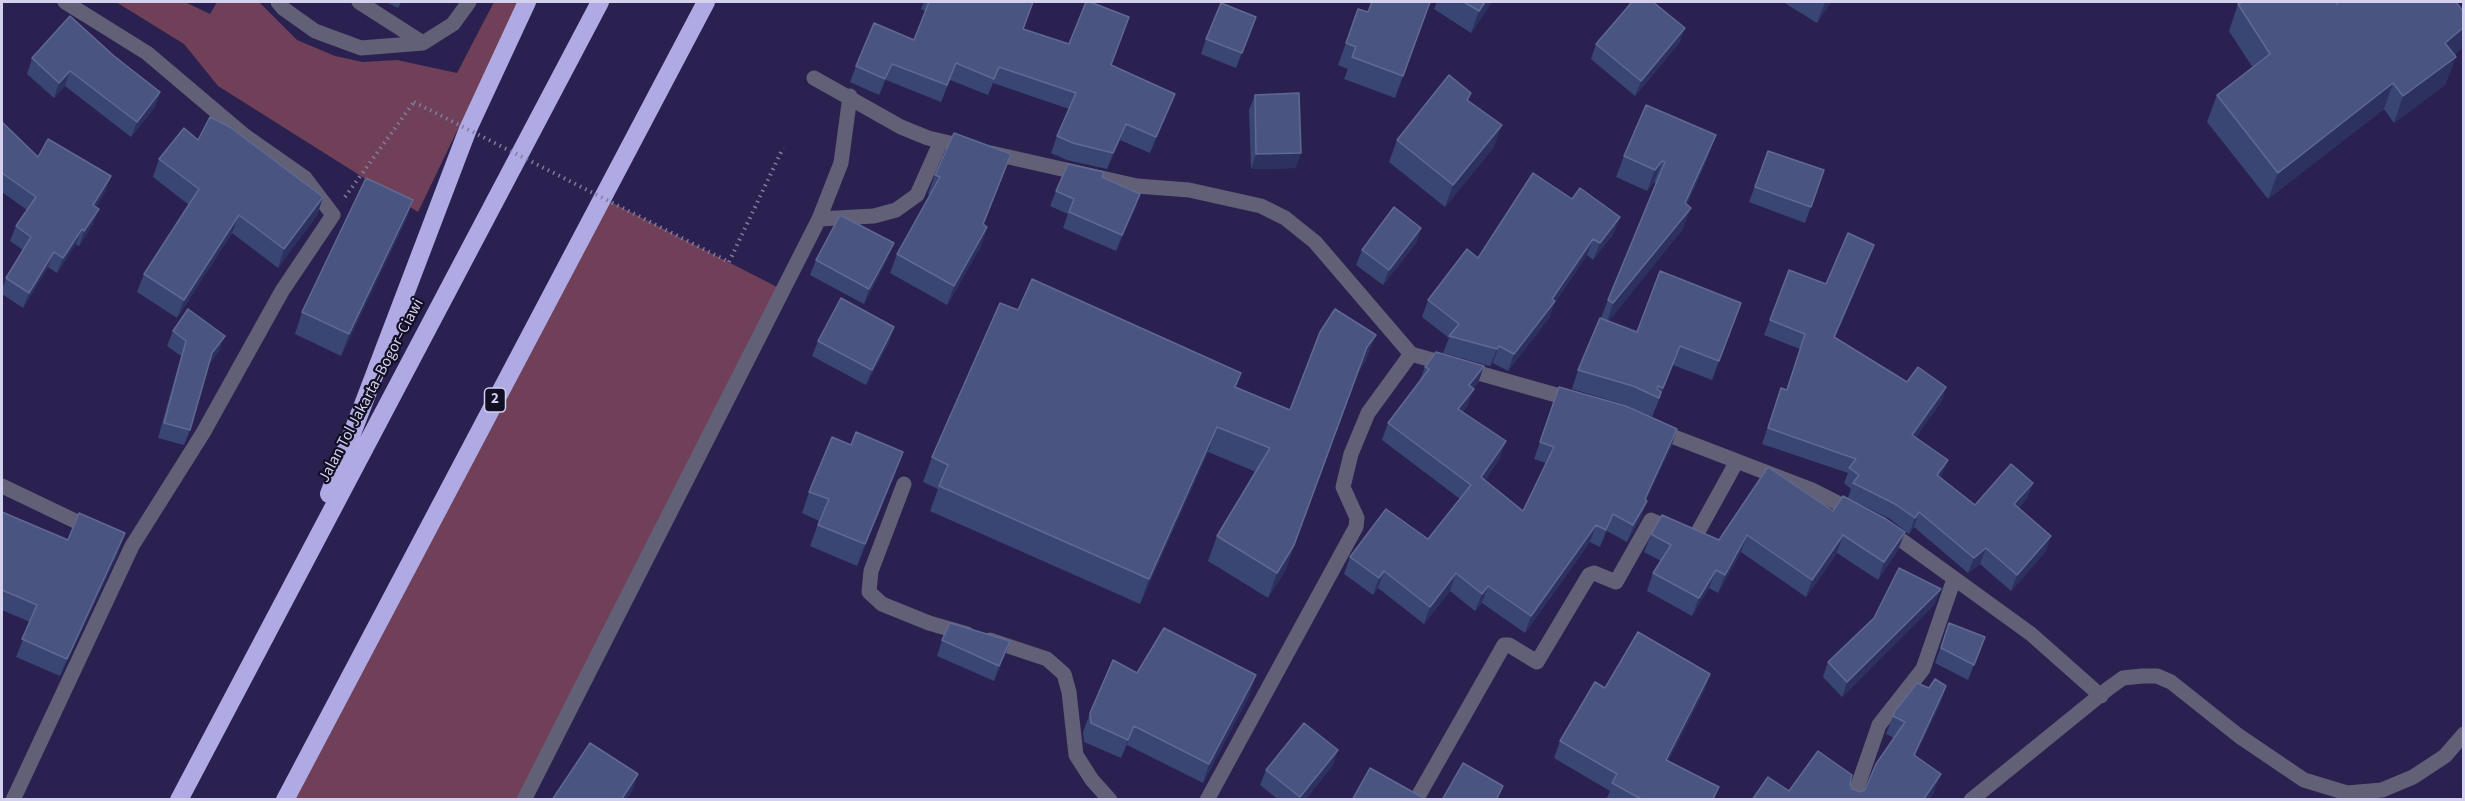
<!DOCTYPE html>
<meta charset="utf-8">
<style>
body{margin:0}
#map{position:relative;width:2465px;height:801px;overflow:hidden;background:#2a2150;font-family:"Source Sans 3",sans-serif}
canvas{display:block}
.frame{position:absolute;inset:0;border:3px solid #d3d1ee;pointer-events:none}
</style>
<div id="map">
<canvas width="2465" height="801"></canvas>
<div class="frame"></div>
</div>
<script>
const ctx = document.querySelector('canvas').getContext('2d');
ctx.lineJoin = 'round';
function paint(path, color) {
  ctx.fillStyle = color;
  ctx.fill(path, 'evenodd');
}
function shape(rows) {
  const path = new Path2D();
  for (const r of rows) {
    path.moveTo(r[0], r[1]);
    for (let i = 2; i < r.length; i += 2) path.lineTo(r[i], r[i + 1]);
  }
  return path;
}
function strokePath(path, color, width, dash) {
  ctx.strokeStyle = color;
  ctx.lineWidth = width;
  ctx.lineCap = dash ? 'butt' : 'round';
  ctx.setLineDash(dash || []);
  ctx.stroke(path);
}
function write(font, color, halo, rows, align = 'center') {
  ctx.font = font + ' "Source Sans 3",sans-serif';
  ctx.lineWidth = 4.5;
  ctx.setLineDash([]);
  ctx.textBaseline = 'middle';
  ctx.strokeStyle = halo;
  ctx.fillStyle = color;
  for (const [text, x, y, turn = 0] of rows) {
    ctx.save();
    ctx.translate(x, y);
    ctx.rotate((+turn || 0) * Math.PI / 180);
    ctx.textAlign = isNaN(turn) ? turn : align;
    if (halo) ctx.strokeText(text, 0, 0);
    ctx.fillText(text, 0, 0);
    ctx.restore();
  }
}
paint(shape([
 [116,2,185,2,210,14,217,2,259,2,297,40,335,56,363,62,397,60,457,73,494,2,519,2,418,212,218,86,184,44],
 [603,198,783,290,524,799,285,800]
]), '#703f58');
strokePath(shape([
 [345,197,414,102],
 [729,262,783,148]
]), '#817ca2', 4, [1.5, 4.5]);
strokePath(shape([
 [278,2,284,9,315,31,361,48,423,43,453,24,469,2],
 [359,2,423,43],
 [814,78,901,127,928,138,967,147],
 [991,153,1137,186,1189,190,1261,206,1285,218,1315,242,1411,354],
 [819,219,874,216,896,210,917,195,941,141],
 [1656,430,1812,490,1855,512],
 [904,484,871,571,869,592,882,604,929,623,967,634],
 [2,486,94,530],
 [1886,529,2031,634,2101,696],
 [990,640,1047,659,1064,674,1069,692,1076,755,1092,780,1110,800],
 [13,800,132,546,203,433,282,291,333,215,305,178,245,136,147,53,65,2],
 [524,800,819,219,841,163,850,96],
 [1207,800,1356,527,1357,518,1343,487,1351,454,1368,413,1411,354,1574,400],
 [1416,800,1504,645,1509,645,1537,662,1589,575,1594,573,1616,582,1651,520,1694,539,1737,461],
 [1853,800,1879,725,1923,669,1954,579],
 [1971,800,2109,688,2123,678,2142,676,2157,676,2171,682,2239,736,2304,780,2347,793,2382,790,2413,777,2445,756,2464,734]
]), '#626077', 15);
strokePath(shape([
 [329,494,468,129,527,2],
 [179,800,600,2],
 [285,800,706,2]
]), '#afaae3', 18);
strokePath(shape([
 [414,102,729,262]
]), '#817ca2', 4, [1.5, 4.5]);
paint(shape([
 [386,2,401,2,398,8],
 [924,2,1033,2,1023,29,1111,65,1175,94,1169,110,1150,153,1120,140,1107,169,1067,160,1051,153,1057,136,1069,109,993,83,988,95,950,80,941,102,886,80,879,95,850,82,856,66,914,40,925,11,921,9],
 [1430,2,1395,98,1344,79,1348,69,1338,65,1358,9,1368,12],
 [1437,2,1492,2,1471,33,1434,9],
 [1783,2,1831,2,1817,23],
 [2243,2,2456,2,2462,48,2454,55,2446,84,2394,123,2384,109,2268,199,2207,122,2217,95,2253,68,2229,31,2238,4],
 [1256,17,1236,68,1201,54,1206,39],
 [1685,28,1679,43,1635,96,1591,59,1596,44],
 [114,56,160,92,155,107,131,137,65,86,54,98,27,74,32,58],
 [1471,93,1468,101,1494,147,1445,207,1389,162,1397,140],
 [1255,95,1296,168,1251,169,1249,110],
 [2,122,38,157,111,176,105,192,96,207,93,224,79,246,76,244,57,273,48,267,23,308,2,294,2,290,6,278,23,250,10,241,16,226,27,210,2,192],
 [198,140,323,197,317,215,278,268,232,233,177,318,137,292,144,274,189,205,153,177,159,159],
 [1768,151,1824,170,1805,223,1749,202],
 [1624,156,1708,157,1687,204,1683,229,1608,321,1637,332,1741,303,1712,380,1673,365,1652,417,1626,405,1572,389,1578,370,1601,318,1608,300,1656,184,1654,182,1647,191,1616,177],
 [1004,173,984,224,987,227,981,246,947,305,890,273,897,254,930,194,928,194,935,175],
 [1102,177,1140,194,1135,209,1116,251,1063,228,1068,214,1050,206,1056,191],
 [1572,199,1614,233,1593,260,1587,255,1554,304,1549,318,1508,371,1493,363,1490,366,1443,353,1449,338,1422,317,1428,300,1478,258],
 [413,200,405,222,341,356,295,334,302,312],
 [1421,228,1416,243,1383,285,1356,265,1362,250],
 [888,258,864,304,810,275,816,260],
 [1868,260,1835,338,1907,382,1946,387,1941,402,1916,437,1948,460,1940,478,1975,505,2033,483,2027,498,2019,508,2046,551,2011,591,1980,564,1968,573,1914,527,1909,534,1890,519,1848,498,1851,489,1844,483,1848,473,1762,444,1781,388,1786,390,1800,349,1764,335,1789,270,1826,284],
 [1018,310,1236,387,1290,410,1366,360,1358,373,1285,571,1268,598,1208,561,1217,536,1256,472,1208,452,1140,604,930,511,938,489,923,482,932,457],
 [173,331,219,351,208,366,190,430,184,445,158,438,181,356,167,346],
 [818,341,889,342,866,385,812,356],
 [1484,366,1478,383,1473,389,1467,406,1463,412,1500,458,1485,480,1523,511,1546,463,1534,459,1559,387,1677,429,1671,447,1646,500,1641,518,1627,542,1607,531,1600,547,1590,542,1525,633,1482,603,1475,611,1450,591,1424,624,1378,588,1373,595,1344,574,1350,557,1428,539,1460,499,1382,440,1388,423,1420,380,1425,367],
 [851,445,903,452,895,474,857,566,810,546,819,521,802,513,809,492],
 [1833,511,1905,532,1898,550,1878,580,1837,553,1806,597,1741,552,1718,593,1709,588,1692,616,1647,591,1653,573,1661,561,1644,552,1651,534,1719,540],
 [2,512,68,540,119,551,60,676,16,657,30,622,2,610],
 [1935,604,1842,697,1823,677,1828,662],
 [1949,623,1985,637,1968,680,1935,663],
 [942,640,1010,641,994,681,937,656],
 [1137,673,1250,694,1203,783,1127,745,1121,758,1084,742,1083,732,1090,713],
 [1710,674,1704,691,1668,761,1719,787,1714,800,1606,800,1610,791,1554,758,1560,741,1605,688],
 [1946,686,1940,704,1915,756,1934,792,1929,800,1752,800,1789,791,1850,784,1852,789,1861,792,1865,790,1894,738,1886,734,1895,711,1929,688],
 [1333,765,1305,800,1279,800,1260,785,1266,770]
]), '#394673');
paint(shape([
 [1485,2,1492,2,1471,33,1479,11],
 [1825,2,1831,2,1817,23],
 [1685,28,1679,43,1635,96,1641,81],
 [2463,28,2463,45,2462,48,2435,70,2445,43],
 [2456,57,2446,84,2394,123,2403,96],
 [892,64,886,80,879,95,885,79],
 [70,71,65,86,54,98,59,83],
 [2393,83,2384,109,2268,199,2278,173],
 [160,92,155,107,131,137,137,122],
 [1175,94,1169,110,1150,153,1156,137],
 [1126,124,1120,140,1107,169,1113,153],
 [1502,125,1494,147,1445,207,1453,185],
 [1716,135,1708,157,1678,223,1691,208,1683,229,1606,325,1613,303,1685,203],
 [1301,153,1296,168,1251,169,1256,154],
 [1662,161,1654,182,1647,191,1655,170],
 [111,176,105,192,88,220,93,205],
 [1140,194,1135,209,1116,251,1122,235],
 [323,197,317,215,278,268,284,249],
 [413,200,405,222,341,356,349,334],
 [99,209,93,224,79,246,84,231],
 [239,215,232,233,177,318,184,300],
 [1620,217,1614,233,1593,260,1600,243],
 [987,227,981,246,947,305,954,286],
 [1421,228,1416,243,1383,285,1389,270],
 [82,229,76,244,57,273,63,258],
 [1593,239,1587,255,1554,304,1549,318,1508,371,1514,354],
 [894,243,888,258,864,304,869,289],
 [1874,245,1868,260,1829,352,1834,337],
 [54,252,48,267,23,308,29,293],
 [894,327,889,342,866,385,872,370],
 [1376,335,1366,360,1358,373,1285,571,1268,598,1277,573,1367,347],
 [225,336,219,351,207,368,212,353],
 [1499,346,1493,363,1490,366,1497,349],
 [1484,366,1478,383,1463,402,1469,385],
 [1946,387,1941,402,1907,450,1912,435],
 [1474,389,1467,406,1452,426,1458,409],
 [1217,427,1208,452,1140,604,1149,579],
 [1677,429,1671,447,1639,515,1647,501,1641,518,1627,542,1645,499],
 [1506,441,1500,458,1475,494,1481,477],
 [903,452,895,474,857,566,865,544],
 [1948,460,1942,475,1932,490,1937,475],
 [2033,483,2027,498,2009,519,2014,504],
 [1919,512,1914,527,1909,534,1915,518],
 [1613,514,1607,531,1600,547,1606,530],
 [1596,525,1590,542,1525,633,1531,616],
 [1905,532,1898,550,1878,580,1884,562],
 [125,533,119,551,60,676,67,659],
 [1747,535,1741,552,1718,593,1725,575],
 [1843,535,1837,553,1806,597,1812,580],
 [2051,536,2046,551,2011,591,2017,575],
 [1986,548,1980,564,1968,573,1974,558],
 [1716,570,1709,588,1692,616,1699,598],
 [1384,571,1378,588,1373,595,1379,578],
 [1456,573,1450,591,1424,624,1430,607],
 [1488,586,1482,603,1475,611,1482,594],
 [1941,589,1935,604,1842,697,1847,682],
 [1010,641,1005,656,994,681,999,666],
 [1710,674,1704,691,1660,777,1666,760],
 [1256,675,1250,694,1203,783,1209,764],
 [1946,686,1940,704,1907,773,1914,755],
 [1134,726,1127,745,1121,758,1128,740],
 [1338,750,1333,765,1305,800,1299,800,1300,797],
 [638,774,633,790,626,800,621,800],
 [1941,774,1934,792,1929,800,1923,800],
 [1503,786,1498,800,1496,800]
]), '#2c3160');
const building = shape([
 [929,2,1033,2,1023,29,1069,44,1086,2,1090,2,1129,17,1111,65,1175,94,1156,137,1126,124,1113,153,1073,143,1057,136,1076,93,999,67,994,79,956,63,947,85,892,64,885,79,856,66,874,23,914,40,929,2],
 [1372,2,1430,2,1403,76,1352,57,1356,47,1346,43,1358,9,1368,12,1372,2],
 [1464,2,1485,2,1479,11,1464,2],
 [1632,2,1653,2,1685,28,1641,81,1596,44,1632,2],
 [2243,2,2337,2,2337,5,2338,2,2456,2,2463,11,2463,28,2445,43,2456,57,2403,96,2393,83,2278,173,2217,95,2270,54,2238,4,2243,2],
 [1221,3,1256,17,1242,53,1206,39,1221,3],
 [70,16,114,56,160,92,137,122,70,71,59,83,32,58,70,16],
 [1449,75,1471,93,1467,100,1502,125,1453,185,1397,140,1449,75],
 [1299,93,1301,153,1256,154,1255,95,1299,93],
 [1646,105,1716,135,1685,203,1691,208,1613,303,1608,300,1665,162,1662,161,1655,170,1624,156,1646,105],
 [210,117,230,127,323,197,284,249,239,215,184,300,144,274,199,189,159,159,184,128,198,140,210,117],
 [2,122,38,157,48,139,111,176,93,205,99,209,84,231,82,229,63,258,54,252,29,293,6,278,31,237,16,226,36,197,2,173,2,122],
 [954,133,1011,154,983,224,987,227,954,286,897,254,940,177,935,175,954,133],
 [1768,151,1824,170,1811,207,1755,187,1768,151],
 [1068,164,1104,172,1102,177,1140,194,1122,235,1069,212,1074,199,1056,191,1068,164],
 [1533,173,1572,199,1580,188,1620,217,1600,243,1593,239,1552,299,1555,301,1514,354,1499,346,1497,349,1449,336,1459,324,1428,300,1467,249,1478,258,1533,173],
 [366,178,413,200,349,334,302,312,366,178],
 [1394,207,1421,228,1389,270,1362,250,1394,207],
 [840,215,894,243,869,289,816,260,840,215],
 [1848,233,1874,245,1834,337,1907,382,1918,367,1946,387,1912,435,1948,460,1937,475,1975,505,2011,464,2033,483,2014,504,2051,536,2017,575,1986,548,1974,558,1919,512,1915,518,1895,504,1853,483,1859,475,1849,468,1856,459,1768,428,1781,388,1787,390,1805,334,1770,320,1789,270,1826,284,1848,233],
 [1660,271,1741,303,1719,361,1680,346,1663,388,1658,386,1657,389,1661,392,1659,398,1633,386,1578,370,1600,318,1637,332,1660,271],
 [1032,279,1241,373,1235,387,1290,410,1320,332,1335,309,1376,335,1367,347,1294,545,1277,573,1217,536,1270,448,1217,427,1149,579,939,486,948,465,932,457,1000,303,1018,310,1032,279],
 [841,298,894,327,872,370,818,341,841,298],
 [188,309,225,336,212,353,190,430,164,423,186,341,173,331,188,309],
 [1436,352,1484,366,1469,385,1474,389,1458,409,1506,441,1481,477,1523,511,1554,447,1540,442,1559,387,1626,406,1677,429,1645,499,1647,501,1633,525,1613,514,1606,530,1596,525,1531,616,1488,586,1482,594,1456,573,1430,607,1384,571,1379,578,1350,557,1386,509,1428,539,1471,485,1388,423,1429,369,1425,367,1436,352],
 [856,432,903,452,865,544,818,525,829,499,809,492,832,437,851,445,856,432],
 [1768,467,1833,511,1843,496,1886,519,1905,532,1884,562,1843,535,1812,580,1747,535,1725,575,1716,570,1699,598,1653,573,1671,545,1651,534,1662,515,1719,540,1768,467],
 [2,512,68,540,79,513,125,533,67,659,22,639,37,605,2,590,2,512],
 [1899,568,1941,589,1847,682,1828,662,1874,618,1899,568],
 [950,623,1010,641,999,666,942,640,950,623],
 [1949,623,1985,637,1974,665,1941,648,1949,623],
 [1164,628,1256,675,1209,764,1134,726,1128,740,1091,723,1090,713,1113,660,1137,673,1164,628],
 [1638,632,1710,674,1666,760,1719,787,1712,800,1643,800,1612,783,1617,774,1560,741,1595,682,1605,688,1638,632],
 [1935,679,1946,686,1914,755,1941,774,1923,800,1752,800,1768,777,1789,791,1818,751,1852,775,1850,784,1852,789,1861,792,1865,790,1876,764,1905,722,1893,716,1895,711,1917,683,1929,688,1935,679],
 [1304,723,1338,750,1300,797,1266,770,1304,723],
 [590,743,638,774,621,800,552,800,590,743],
 [1463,763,1503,786,1496,800,1442,800,1463,763],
 [1370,768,1427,800,1352,800,1370,768]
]);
paint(building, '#495580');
strokePath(building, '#5f6992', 1.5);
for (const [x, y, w] of [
 [495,400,21]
]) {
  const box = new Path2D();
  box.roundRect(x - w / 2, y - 12, w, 24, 4.5);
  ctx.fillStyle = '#120f24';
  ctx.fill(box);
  strokePath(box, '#d3d1ee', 1.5);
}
write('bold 15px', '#d3d1ee', null, [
 ["2",495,400]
]);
write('16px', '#d3d1ee', '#120f24', [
 ["Jalan Tol Jakarta–Bogor–Ciawi",372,391,-62]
]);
</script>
